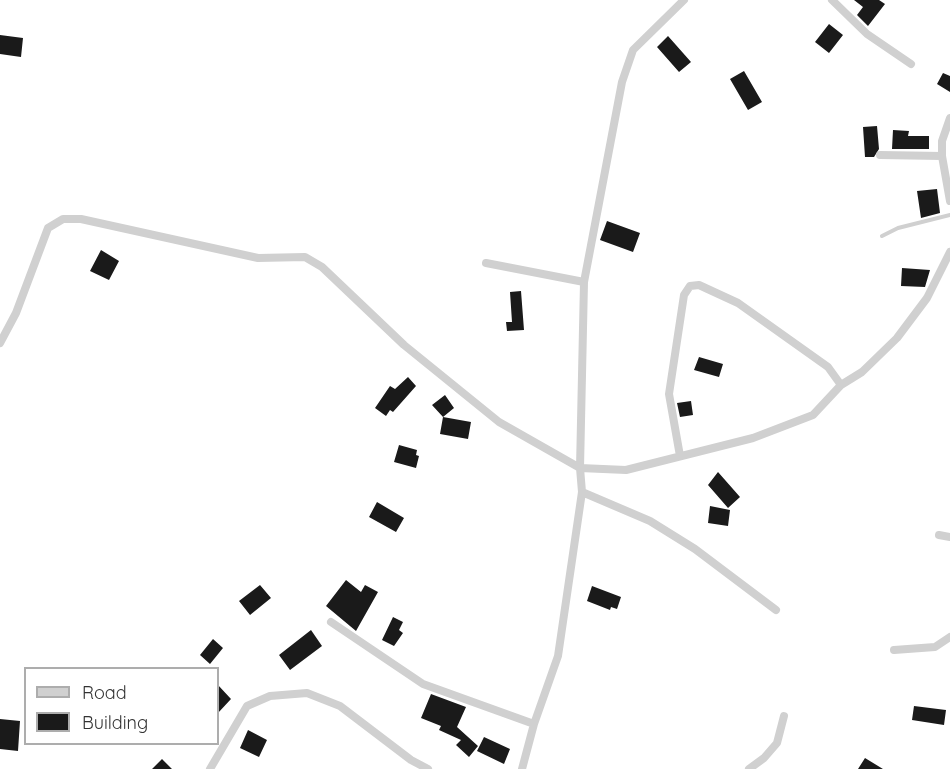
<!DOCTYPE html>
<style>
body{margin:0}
#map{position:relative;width:950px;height:769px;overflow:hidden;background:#fff;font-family:Quicksand,sans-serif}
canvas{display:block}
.legend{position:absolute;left:24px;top:667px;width:195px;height:78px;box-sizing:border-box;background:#fff;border:2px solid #adadad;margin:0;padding:8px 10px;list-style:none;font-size:18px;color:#333}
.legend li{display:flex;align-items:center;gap:12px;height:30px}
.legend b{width:30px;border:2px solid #adadad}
</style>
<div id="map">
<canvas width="950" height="769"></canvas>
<ul class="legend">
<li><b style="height:8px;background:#d0d0d0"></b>Road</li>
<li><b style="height:16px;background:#1a1a1a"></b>Building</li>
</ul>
</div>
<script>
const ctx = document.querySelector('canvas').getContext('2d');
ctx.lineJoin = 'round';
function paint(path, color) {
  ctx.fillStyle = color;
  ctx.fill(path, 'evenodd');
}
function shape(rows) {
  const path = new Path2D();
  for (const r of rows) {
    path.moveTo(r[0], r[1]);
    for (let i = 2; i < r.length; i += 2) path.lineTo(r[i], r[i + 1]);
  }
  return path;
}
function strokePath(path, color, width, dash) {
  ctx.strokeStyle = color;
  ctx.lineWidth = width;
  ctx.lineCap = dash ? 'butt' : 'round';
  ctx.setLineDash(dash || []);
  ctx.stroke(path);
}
paint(shape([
 [854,0,879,0,885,4,868,26,857,15,863,7],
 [829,24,843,35,829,53,815,42],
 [0,35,23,38,21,57,0,54],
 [668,36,691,62,679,72,657,47],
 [744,71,762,102,748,110,730,79],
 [943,73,950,76,950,92,937,84],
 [877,126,879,149,874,157,865,157,863,127],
 [893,130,909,131,908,136,929,136,929,149,892,149],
 [937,189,940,213,921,218,917,191],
 [607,221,640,233,633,252,600,240],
 [101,250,119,261,109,280,90,271],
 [902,268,930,270,925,287,901,286],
 [521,291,524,330,507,331,506,322,512,322,510,292],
 [699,357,723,364,719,377,694,370],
 [408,377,416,386,393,412,390,410,386,416,375,408,390,386,395,389],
 [445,395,454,408,443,417,471,422,468,439,440,434,443,417,432,405],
 [691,401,693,415,680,417,677,403],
 [399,445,417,450,416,455,419,456,416,468,394,462],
 [718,472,740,497,728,508,708,485],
 [377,502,404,518,396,532,369,517],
 [710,506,730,510,728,526,708,523],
 [346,580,361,592,365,585,378,592,356,631,326,606],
 [260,585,271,598,250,615,239,601],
 [592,586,621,597,617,609,611,607,610,610,587,601],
 [393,617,403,622,399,630,403,633,394,646,382,640],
 [311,630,322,646,290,670,279,655],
 [213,639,223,648,210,664,200,655],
 [218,685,231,699,218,713],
 [431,694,466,707,457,727,478,746,469,757,456,745,461,740,439,730,441,726,421,718],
 [914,706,946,710,944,725,912,720],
 [0,719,20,721,18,751,0,749],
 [248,730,267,740,259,757,240,748],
 [484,737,510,749,504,764,477,751],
 [865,758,883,769,858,769],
 [162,759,172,769,152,769]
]), '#1a1a1a');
strokePath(shape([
 [882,236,898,228,950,215]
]), '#d0d0d0', 4);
strokePath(shape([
 [832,0,867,34,911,64],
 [950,118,942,141,942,156,950,201],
 [880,155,942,156],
 [486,263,584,282],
 [0,343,16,313,48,228,63,219,81,219,258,258,305,257,322,267,404,345,499,422,580,468,626,470,753,438,813,415,841,385,862,372,897,338,927,298,950,252],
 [680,456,669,394,684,295,690,286,699,285,738,303,828,367,841,385],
 [582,492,650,521,695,549,776,610],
 [939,535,950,537],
 [331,622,423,684,534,724],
 [894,650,935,647,950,637],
 [210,769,247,706,270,696,307,693,340,706,411,760,428,769],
 [522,769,534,724,558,656,582,492,580,468,584,282,622,82,633,50,684,0],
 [749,769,764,758,777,743,784,716]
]), '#d0d0d0', 8);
</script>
